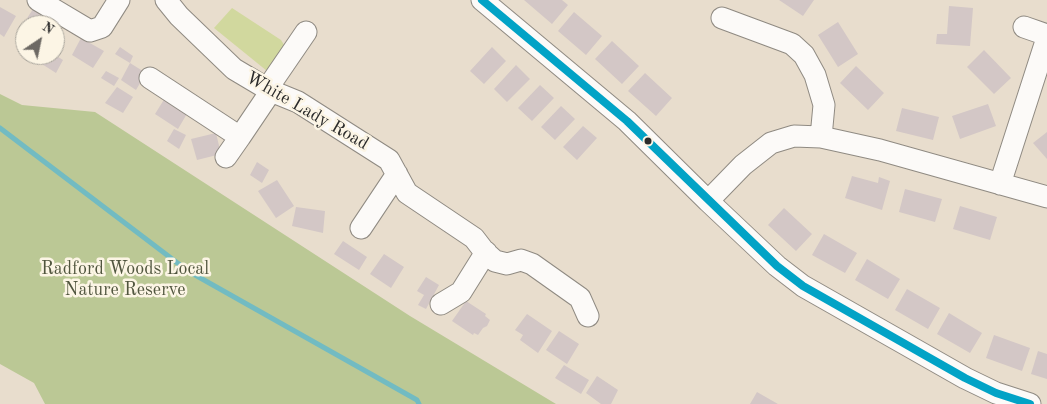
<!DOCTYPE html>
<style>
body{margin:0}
#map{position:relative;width:1047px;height:404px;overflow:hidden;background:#e8ddcd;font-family:"Old Standard TT",serif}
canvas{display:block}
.north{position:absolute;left:15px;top:15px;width:50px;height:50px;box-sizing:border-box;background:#fcf5e5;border:1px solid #a8a49b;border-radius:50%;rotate:34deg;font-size:14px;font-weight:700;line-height:20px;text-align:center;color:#2b2b2b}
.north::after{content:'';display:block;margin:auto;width:18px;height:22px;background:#6d6964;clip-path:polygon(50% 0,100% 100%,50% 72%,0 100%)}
</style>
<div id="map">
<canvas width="1047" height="404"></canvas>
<div class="north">N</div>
</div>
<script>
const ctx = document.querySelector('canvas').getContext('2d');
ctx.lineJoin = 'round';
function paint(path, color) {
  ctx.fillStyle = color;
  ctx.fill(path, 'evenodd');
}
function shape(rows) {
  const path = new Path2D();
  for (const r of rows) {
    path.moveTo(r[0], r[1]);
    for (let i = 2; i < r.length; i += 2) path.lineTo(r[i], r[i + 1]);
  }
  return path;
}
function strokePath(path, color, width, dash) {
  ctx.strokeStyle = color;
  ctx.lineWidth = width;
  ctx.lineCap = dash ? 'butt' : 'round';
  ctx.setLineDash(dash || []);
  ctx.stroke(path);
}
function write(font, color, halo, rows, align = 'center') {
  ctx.font = font + ' "Old Standard TT",serif';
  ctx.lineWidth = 5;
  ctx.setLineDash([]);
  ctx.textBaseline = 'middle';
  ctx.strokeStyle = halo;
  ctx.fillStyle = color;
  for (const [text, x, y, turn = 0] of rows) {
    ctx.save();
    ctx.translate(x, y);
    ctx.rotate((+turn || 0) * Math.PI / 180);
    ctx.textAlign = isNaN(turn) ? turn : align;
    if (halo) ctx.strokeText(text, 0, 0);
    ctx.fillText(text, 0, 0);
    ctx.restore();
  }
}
paint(shape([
 [232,8,281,40,286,48,267,71,214,28]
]), '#d1d89e');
paint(shape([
 [0,94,22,105,95,112,410,316,556,404,45,404,34,383,0,364]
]), '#bbc895');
strokePath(shape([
 [0,128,188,271,417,400,419,404]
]), '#72bbc2', 5);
paint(shape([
 [524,0,562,0,568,5,552,24],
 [779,0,814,0,803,16],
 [949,6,973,8,970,46,936,44,937,34,947,34],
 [0,7,16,16,4,37,0,34],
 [33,9,56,24,55,25,27,25,24,23],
 [574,12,602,36,586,55,558,31],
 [838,22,858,54,838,67,818,35],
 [81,38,104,51,93,68,72,55],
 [612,41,639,66,622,84,595,59],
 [120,47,133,56,130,63,146,73,136,90,121,80,130,63,115,54],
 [492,47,506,61,484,84,470,71],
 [984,50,1011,78,994,94,967,67],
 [36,55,55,55,63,60,56,73,34,59],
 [516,65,530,79,507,102,494,89],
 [856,66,884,93,868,110,840,83],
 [106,71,119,78,114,86,101,78],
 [645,73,672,98,656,116,628,91],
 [540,85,554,98,532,121,518,108],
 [117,87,133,97,123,113,105,103],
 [165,98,188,112,178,129,155,114],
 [988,104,996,126,960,139,952,116],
 [561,106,575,119,555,140,541,127],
 [902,108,939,117,933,140,896,131],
 [583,126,597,138,577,160,563,147],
 [174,129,186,135,179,149,167,141],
 [1047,132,1047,159,1033,143],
 [216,133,221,154,197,160,191,139],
 [257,162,269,170,262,183,250,175],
 [852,176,878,183,879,177,890,181,882,210,845,198],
 [277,180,294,206,276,218,258,191],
 [905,189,942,199,935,222,899,212],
 [960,206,997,217,990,240,953,229],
 [296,207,325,211,323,233,292,226],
 [784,208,812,234,796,251,768,225],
 [824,234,857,253,845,273,812,255],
 [343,241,367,257,359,270,334,254],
 [384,254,404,267,391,288,370,274],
 [867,259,900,279,888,299,855,280],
 [426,277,439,285,426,309,418,305,424,295,417,291],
 [907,289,940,308,928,329,895,310],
 [466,301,486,314,485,316,490,320,487,326,483,328,478,335,474,333,473,335,452,321],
 [949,313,982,333,970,353,937,334],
 [527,314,552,331,538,353,520,340,523,335,515,330],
 [559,331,579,344,567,364,546,350],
 [994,335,1030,348,1022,371,986,358],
 [1038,351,1047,354,1047,379,1031,374],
 [564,365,589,380,581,394,555,378],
 [597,376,618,390,611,404,601,404,586,393],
 [757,392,778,404,750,404]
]), '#d3c7c6');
const minor = shape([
 [38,0,90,31,102,27,119,0],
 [166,0,179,16,234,69,271,91,298,102,389,160,407,193,474,238,484,251,495,261,507,264,521,260,532,264,580,298,588,316],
 [482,0,627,121,708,201,777,266,803,286,965,378,996,393,1030,404],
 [722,18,792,44,804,55,815,75,824,105,821,137],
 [1024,27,1047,35],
 [150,78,240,137,271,91],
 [267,89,306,32],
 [226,157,240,137],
 [1000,184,1047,38],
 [708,201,743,165,771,143,794,136,821,137,880,150,1047,197],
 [361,228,397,174],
 [441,304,461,292,486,252]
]);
strokePath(minor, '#8f8a82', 23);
strokePath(minor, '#fcfaf8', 21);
strokePath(shape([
 [482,0,627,121,777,266,803,286,965,378,996,393,1030,404]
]), '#02a3c6', 8);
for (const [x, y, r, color] of [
 [648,141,4.5,"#2b2b2b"]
]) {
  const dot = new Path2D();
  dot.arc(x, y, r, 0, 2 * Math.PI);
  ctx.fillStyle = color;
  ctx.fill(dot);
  strokePath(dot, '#fcf5e5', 2);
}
write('18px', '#2b2b2b', '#fcf5e5', [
 ["White Lady Road",307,111,30]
]);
write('18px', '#50553e', '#fcf5e5', [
 ["Radford Woods Local",125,269],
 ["Nature Reserve",125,290]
]);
</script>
